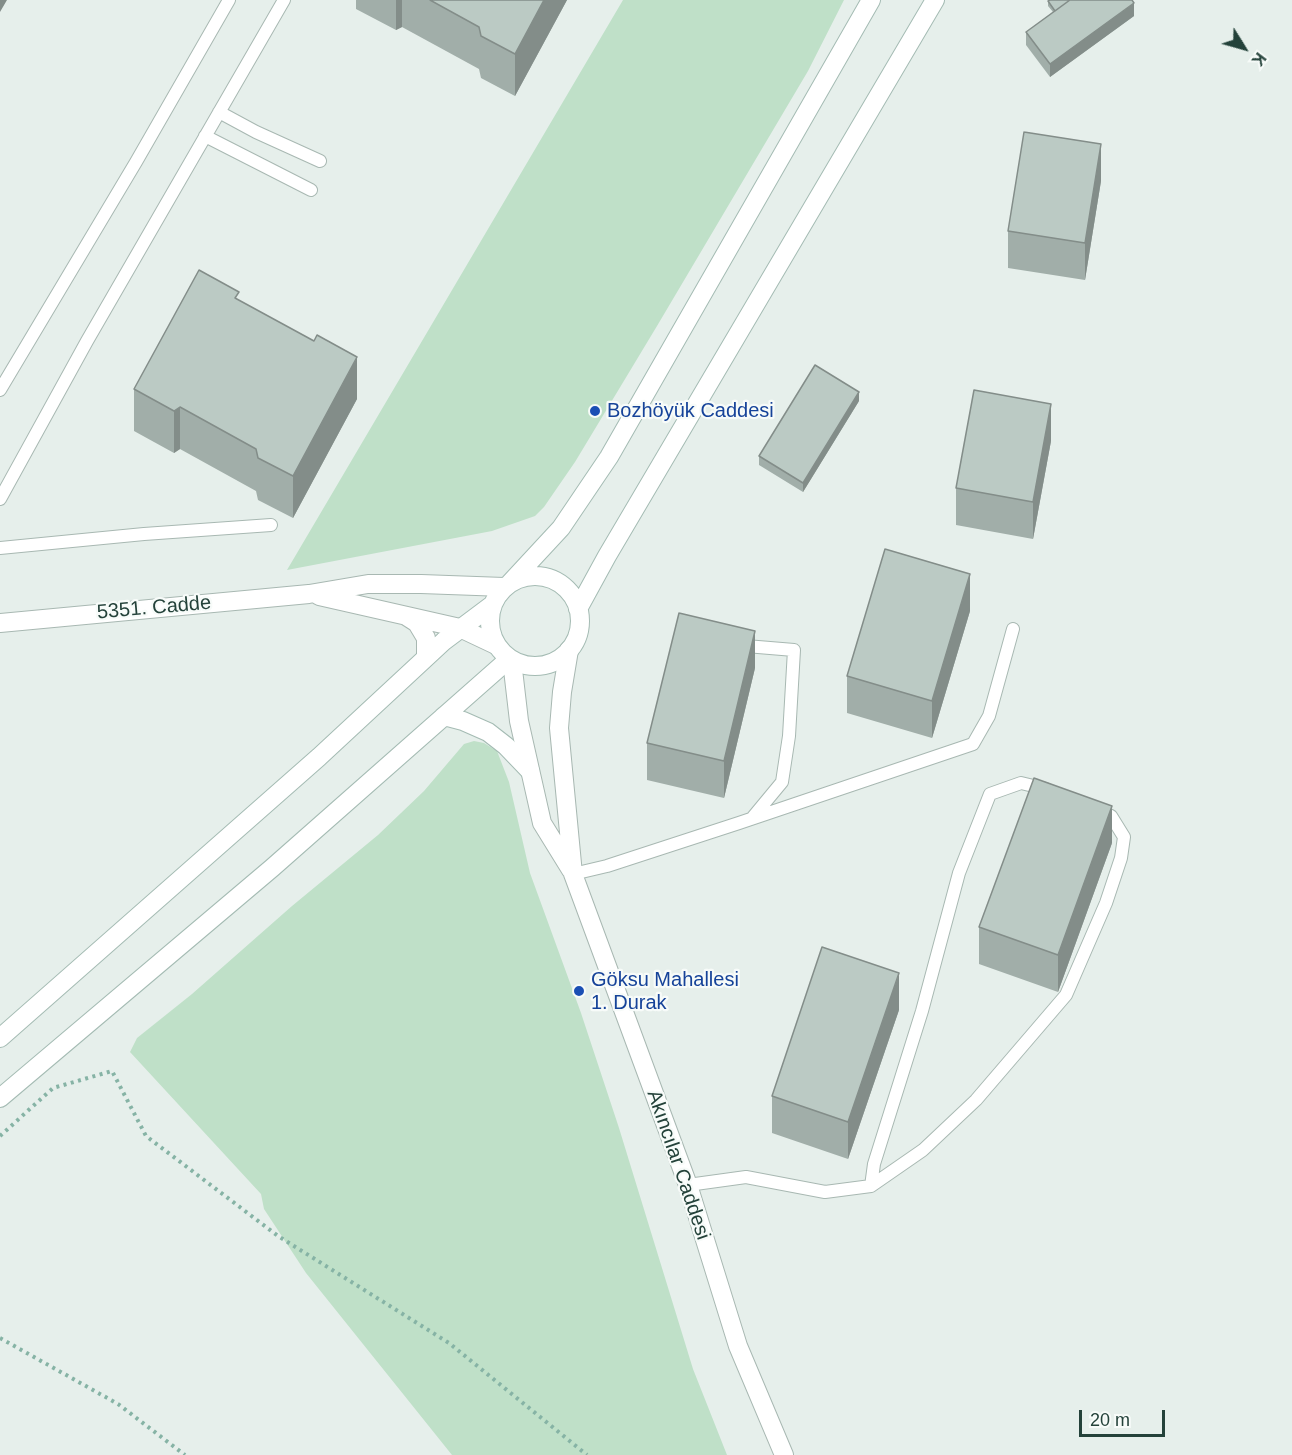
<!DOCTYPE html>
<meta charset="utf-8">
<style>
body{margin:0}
#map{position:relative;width:1292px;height:1455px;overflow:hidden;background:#e6efeb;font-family:Helvetica,sans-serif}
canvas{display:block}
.north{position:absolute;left:1214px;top:18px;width:60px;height:60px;-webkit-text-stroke:4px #f7fbf9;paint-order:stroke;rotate:127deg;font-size:16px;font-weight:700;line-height:24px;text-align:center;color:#24423a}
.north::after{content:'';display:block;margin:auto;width:21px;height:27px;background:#24423a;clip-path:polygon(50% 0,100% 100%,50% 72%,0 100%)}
.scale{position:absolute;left:1079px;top:1410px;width:86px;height:27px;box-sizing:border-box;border:3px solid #24423a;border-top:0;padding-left:8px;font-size:18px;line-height:21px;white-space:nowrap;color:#24423a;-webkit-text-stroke:4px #f7fbf9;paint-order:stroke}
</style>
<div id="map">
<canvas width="1292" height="1455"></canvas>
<div class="north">K</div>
<div class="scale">20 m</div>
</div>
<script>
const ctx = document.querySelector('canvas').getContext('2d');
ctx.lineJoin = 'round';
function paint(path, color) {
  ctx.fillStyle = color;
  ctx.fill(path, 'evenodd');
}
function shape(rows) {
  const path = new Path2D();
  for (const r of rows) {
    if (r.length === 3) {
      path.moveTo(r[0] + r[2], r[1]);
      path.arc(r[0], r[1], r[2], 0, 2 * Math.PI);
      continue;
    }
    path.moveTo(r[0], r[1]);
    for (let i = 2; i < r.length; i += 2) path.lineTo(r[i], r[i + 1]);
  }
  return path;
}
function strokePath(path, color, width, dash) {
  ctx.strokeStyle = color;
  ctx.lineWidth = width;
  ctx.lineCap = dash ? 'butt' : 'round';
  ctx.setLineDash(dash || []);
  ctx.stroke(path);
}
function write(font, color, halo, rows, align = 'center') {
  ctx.font = font + ' Helvetica,sans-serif';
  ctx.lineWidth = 4.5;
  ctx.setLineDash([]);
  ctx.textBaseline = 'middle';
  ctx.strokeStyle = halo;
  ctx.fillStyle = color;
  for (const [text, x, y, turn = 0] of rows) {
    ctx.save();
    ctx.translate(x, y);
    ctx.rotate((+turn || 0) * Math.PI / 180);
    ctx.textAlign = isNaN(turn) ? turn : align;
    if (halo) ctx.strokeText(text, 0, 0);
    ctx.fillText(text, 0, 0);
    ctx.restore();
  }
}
paint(shape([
 [623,0,844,0,808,71,657,326,575,462,544,507,535,516,492,531,287,570],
 [474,741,484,743,497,751,509,782,530,873,581,1013,619,1128,693,1369,727,1455,452,1455,306,1273,264,1209,261,1194,130,1052,137,1038,192,994,292,906,378,835,424,791,464,744]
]), '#bfe0c8');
const service = shape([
 [219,112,256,132,320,161],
 [205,136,311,190],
 [0,390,136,162,229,0],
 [0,499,87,341,284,0],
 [0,548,144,534,271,525],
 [746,646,794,650,789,736,782,782,753,817],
 [573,874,607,866,739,823,973,744,989,716,1013,629],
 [688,1185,746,1177,825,1192,871,1186,923,1150,976,1100,1066,995,1106,903,1121,858,1124,837,1111,816,1101,811],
 [871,1186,874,1164,922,1011,959,873,990,794,1021,783,1046,789]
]);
const tertiary = shape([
 [319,596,460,628,496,645],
 [406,616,417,623,426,638,426,656],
 [0,623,309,594,368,584,421,584,504,587],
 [569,650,562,692,559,728,573,874,688,1185,738,1346,784,1455],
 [512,661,519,721,542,823,571,870]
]);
const secondary = shape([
 [535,621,45],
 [510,583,561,528,609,457,871,0],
 [578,609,607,556,935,0],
 [444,716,463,721,488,732,506,746,530,771],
 [0,1038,319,757,444,641,492,605],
 [0,1098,272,868,509,659]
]);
strokePath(service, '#a8b8b2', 14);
strokePath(tertiary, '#a8b8b2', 20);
strokePath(secondary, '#a4bbb3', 20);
strokePath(shape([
 [0,1136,53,1088,112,1071,146,1136,278,1236,449,1343,587,1455],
 [0,1338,118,1404,185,1455]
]), '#86b3a5', 4, [3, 4.5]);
strokePath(service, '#fff', 12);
strokePath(tertiary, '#fff', 18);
strokePath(secondary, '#fff', 18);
paint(shape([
 [356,0,567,0,515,96,481,78,479,69,402,27,396,30,356,9],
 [1048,1,1134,16,1050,77,1026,45,1026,32,1053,12,1048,6],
 [1101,181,1085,280,1008,268,1008,231],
 [239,300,357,399,293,518,258,500,256,491,180,449,174,453,134,431,134,389],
 [859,401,803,492,759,465,759,456],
 [1051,441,1033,539,956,525,956,488],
 [970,611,932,738,847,713,847,676],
 [755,668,724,798,647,780,647,743],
 [1112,843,1058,992,979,964,979,927],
 [899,1010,848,1159,772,1133,772,1096]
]), '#a1aea9');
paint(shape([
 [0,0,7,0,0,12],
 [396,0,402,0,402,27,396,30],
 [544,0,567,0,515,96,515,54],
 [1134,3,1134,16,1050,77,1050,64],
 [1101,144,1101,181,1085,280,1085,243],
 [357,357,357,399,293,518,293,476],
 [859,392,859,401,803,492,803,483],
 [1051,404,1051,441,1033,539,1033,502],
 [180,407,180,449,174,453,174,411],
 [970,574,970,611,932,738,932,701],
 [755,631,755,668,724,798,724,761],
 [1112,806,1112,843,1058,992,1058,955],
 [899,973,899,1010,848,1159,848,1122]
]), '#838d89');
const building = shape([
 [430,0,544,0,515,54,481,36,479,27,430,0],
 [1050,0,1070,0,1055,11,1048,1,1050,0],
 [1070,0,1132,0,1134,3,1050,64,1026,32,1070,0],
 [1024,132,1101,144,1085,243,1008,231,1024,132],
 [199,270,239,292,235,298,314,341,317,335,357,357,293,476,258,458,256,449,180,407,174,411,134,389,199,270],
 [815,365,859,392,803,483,759,456,815,365],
 [974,390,1051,404,1033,502,956,488,974,390],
 [885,549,970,574,932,701,847,676,885,549],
 [679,613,755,631,724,761,647,743,679,613],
 [1034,778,1112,806,1058,955,979,927,1034,778],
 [822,947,899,973,848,1122,772,1096,822,947]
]);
paint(building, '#bbcac4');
strokePath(building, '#838d89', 1.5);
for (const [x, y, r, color] of [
 [595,411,6,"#1a4fb4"],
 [579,991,6,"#1a4fb4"]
]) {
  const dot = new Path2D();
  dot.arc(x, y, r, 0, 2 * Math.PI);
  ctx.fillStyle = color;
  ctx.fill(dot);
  strokePath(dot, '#f7fbf9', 2);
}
write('20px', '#164399', '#f7fbf9', [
 ["Bozhöyük Caddesi",607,411],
 ["Göksu Mahallesi",591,980],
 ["1. Durak",591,1003]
], 'left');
write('20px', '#24423a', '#f7fbf9', [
 ["5351. Cadde",154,608,-5],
 ["Akıncılar Caddesi",678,1165,71]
]);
</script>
